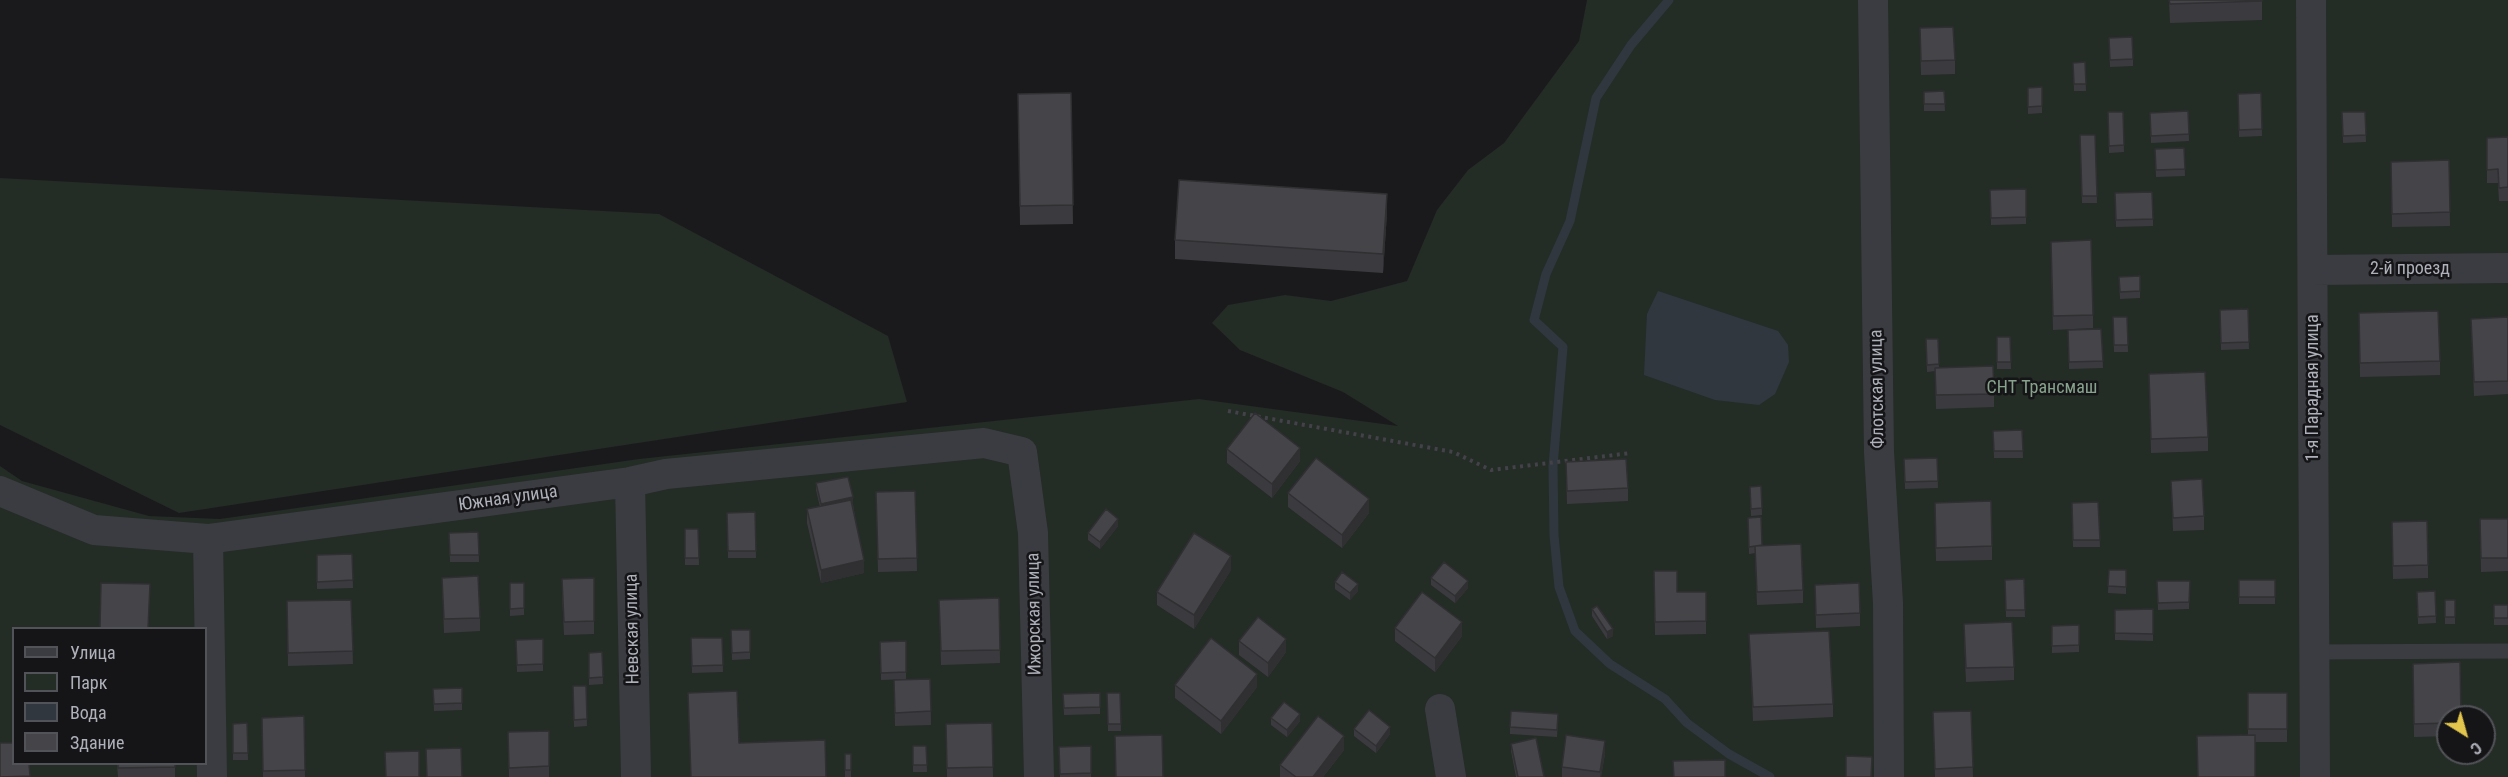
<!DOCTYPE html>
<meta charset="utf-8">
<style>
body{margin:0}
#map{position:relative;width:2508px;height:777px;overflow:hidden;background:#1a1a1c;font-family:"Roboto Condensed",sans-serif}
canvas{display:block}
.legend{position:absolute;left:12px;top:627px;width:195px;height:138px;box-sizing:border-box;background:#151517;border:2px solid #525358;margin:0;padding:8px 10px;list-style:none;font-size:18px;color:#aeb0ba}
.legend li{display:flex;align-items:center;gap:12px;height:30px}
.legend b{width:30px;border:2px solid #525358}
.north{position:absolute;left:2436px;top:705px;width:60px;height:60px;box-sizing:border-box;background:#151517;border:2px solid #525358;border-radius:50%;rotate:143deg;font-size:16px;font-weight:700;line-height:24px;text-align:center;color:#aeb0ba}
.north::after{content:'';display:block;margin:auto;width:21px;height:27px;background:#e2c54c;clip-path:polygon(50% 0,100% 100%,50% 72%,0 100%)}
</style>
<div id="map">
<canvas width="2508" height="777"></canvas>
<ul class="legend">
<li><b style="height:8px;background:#3b3c41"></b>Улица</li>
<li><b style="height:16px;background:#242c26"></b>Парк</li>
<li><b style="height:16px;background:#31373f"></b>Вода</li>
<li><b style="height:16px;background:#454549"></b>Здание</li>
</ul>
<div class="north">С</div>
</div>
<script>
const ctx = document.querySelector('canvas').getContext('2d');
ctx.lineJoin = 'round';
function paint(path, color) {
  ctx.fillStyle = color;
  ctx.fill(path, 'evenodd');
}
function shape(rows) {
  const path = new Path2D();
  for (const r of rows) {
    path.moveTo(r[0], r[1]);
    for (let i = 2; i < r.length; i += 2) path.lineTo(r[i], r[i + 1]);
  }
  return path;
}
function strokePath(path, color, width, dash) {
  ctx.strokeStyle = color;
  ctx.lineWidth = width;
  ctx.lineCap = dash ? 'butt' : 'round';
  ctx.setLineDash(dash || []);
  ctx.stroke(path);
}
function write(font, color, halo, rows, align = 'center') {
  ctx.font = font + ' "Roboto Condensed",sans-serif';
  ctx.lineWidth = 5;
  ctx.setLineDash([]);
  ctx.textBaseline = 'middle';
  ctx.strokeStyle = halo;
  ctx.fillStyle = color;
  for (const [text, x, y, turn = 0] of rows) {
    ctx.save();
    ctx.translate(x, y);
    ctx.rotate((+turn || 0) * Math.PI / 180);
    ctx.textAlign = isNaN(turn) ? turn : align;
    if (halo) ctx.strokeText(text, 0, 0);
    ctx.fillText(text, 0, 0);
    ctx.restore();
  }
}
paint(shape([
 [1587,0,2508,0,2508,777,0,777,0,466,22,481,149,516,220,519,639,459,1199,399,1398,426,1343,392,1240,350,1212,323,1228,305,1285,295,1331,301,1407,281,1437,210,1468,170,1504,143,1579,41],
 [14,628,206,628,206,764,14,764],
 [2448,717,2484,717,2484,753,2448,753],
 [0,178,659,214,888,336,907,402,179,513,0,425]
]), '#242c26');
paint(shape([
 [1658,291,1778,331,1788,345,1789,362,1775,394,1759,405,1715,400,1644,375,1647,314]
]), '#31373f');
strokePath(shape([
 [1669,0,1631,45,1596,98,1570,221,1546,274,1534,320,1563,347,1553,466,1554,535,1559,587,1575,631,1610,664,1665,699,1687,723,1729,754,1770,777]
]), '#31373f', 9);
strokePath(shape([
 [1228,411,1453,452,1491,470,1631,453]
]), '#424248', 4, [3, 4.5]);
strokePath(shape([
 [2315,652,2508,651]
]), '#3b3c41', 15);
strokePath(shape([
 [1873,0,1879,452,1888,603,1889,777],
 [2311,0,2315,777],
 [2313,270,2508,268],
 [630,482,636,777],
 [0,491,94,530,208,539,630,482,666,474,984,443,1022,452,1033,533,1039,777],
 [208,539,212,777],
 [1440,709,1451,777]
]), '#3b3c41', 30);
paint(shape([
 [2169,0,2262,0,2262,20,2170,23],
 [2109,38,2133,59,2133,66,2110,67],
 [1920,41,1955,60,1955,74,1921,75],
 [2085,62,2086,91,2074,91,2073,63],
 [2042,87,2042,113,2028,114,2028,88],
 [1944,91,1945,111,1924,111,1924,92],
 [1071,93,1073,224,1020,225,1018,94],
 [2261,93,2262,136,2239,137,2238,94],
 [2188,111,2189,141,2151,143,2150,113],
 [2108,112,2123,112,2124,152,2109,153],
 [2342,112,2365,112,2366,142,2343,143],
 [2080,135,2095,135,2097,203,2082,203],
 [2508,137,2508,201,2499,201,2498,183,2487,183,2487,138],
 [2184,148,2185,176,2156,177,2155,149],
 [2449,160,2450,226,2392,227,2391,162],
 [2026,189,2026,224,1991,225,1990,190],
 [2115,193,2153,219,2153,226,2116,227],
 [1387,213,1383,273,1175,259,1175,240],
 [2051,255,2093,315,2093,328,2053,330],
 [2140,276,2140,298,2120,299,2119,277],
 [2248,309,2249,349,2221,350,2220,310],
 [2359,313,2440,361,2440,375,2360,377],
 [2113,317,2127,317,2128,352,2114,352],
 [2508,317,2508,394,2474,396,2471,319],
 [2101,329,2103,368,2069,369,2068,330],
 [1997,337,2010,337,2011,369,1997,369],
 [1926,339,1938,339,1939,368,1994,394,1994,407,1936,409,1935,371,1927,372],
 [2149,374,2208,437,2208,451,2151,453],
 [2022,430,2023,458,1994,458,1993,431],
 [1227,449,1300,461,1272,498,1227,463],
 [1937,458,1938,488,1905,489,1904,459],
 [1566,462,1628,488,1628,501,1567,504],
 [2171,481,2204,516,2204,530,2173,531],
 [816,483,853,504,864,573,821,583,807,523,807,509,820,507,816,490],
 [1761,486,1762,515,1751,516,1750,487],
 [915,491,917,571,878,572,876,492],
 [1288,493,1369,513,1342,548,1288,507],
 [2098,502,2100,547,2073,547,2072,503],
 [755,512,756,558,728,558,727,513],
 [1935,517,1992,546,1992,560,1936,561],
 [1748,518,1762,545,1803,590,1803,603,1757,605,1755,553,1749,554],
 [2480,519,2508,519,2508,571,2481,572],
 [1118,526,1100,549,1088,540,1088,533],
 [685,529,698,529,699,565,685,565],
 [478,532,479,562,450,562,449,533],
 [2392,535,2428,565,2428,578,2393,579],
 [352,554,353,588,317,589,317,555],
 [1231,570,1194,629,1157,605,1157,592],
 [2109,570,2126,570,2126,594,2108,593],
 [1654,571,1677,592,1706,592,1706,634,1655,635],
 [442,578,480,618,480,631,444,633],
 [594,578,594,634,564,635,562,593],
 [1431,578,1468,588,1455,603,1431,585],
 [2024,579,2025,617,2006,617,2005,580],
 [2239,580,2275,580,2275,604,2239,604],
 [2157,581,2190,581,2189,609,2158,610],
 [1335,582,1358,591,1350,600,1335,589],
 [510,583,524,583,524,615,510,616],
 [1815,585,1860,613,1860,626,1816,628],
 [2435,591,2436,623,2418,624,2417,592],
 [999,598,1000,663,941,665,939,600],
 [351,600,353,664,288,666,287,601],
 [2445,600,2455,600,2455,624,2445,624],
 [2494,605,2508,605,2508,625,2494,625],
 [1592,609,1613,636,1607,639,1592,616],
 [2153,609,2153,641,2115,640,2115,610],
 [2079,625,2079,652,2052,653,2052,626],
 [1395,628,1462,636,1435,672,1395,641],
 [731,630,750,630,750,659,732,660],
 [1749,634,1833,704,1833,717,1753,721],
 [1964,637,2014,667,2014,680,1966,682],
 [691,638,722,638,723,672,692,673],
 [543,639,543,671,517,672,516,640],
 [906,641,906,679,881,680,880,642],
 [1239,641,1286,652,1268,677,1239,655],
 [602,652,603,684,589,685,589,653],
 [2413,664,2448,717,2448,736,2414,737],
 [930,679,931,725,895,726,894,680],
 [1175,685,1257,687,1221,734,1175,698],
 [573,686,586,686,587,726,574,727],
 [462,688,462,710,434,711,433,689],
 [1100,693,1100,714,1064,715,1063,694],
 [1107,693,1120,693,1121,731,1108,731],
 [2248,693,2287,693,2287,742,2255,742,2248,735],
 [1971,711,1973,777,1935,777,1933,712],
 [304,716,305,777,263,777,262,718],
 [1271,718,1300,721,1287,737,1271,725],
 [1558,721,1557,737,1510,734,1510,727],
 [247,723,248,760,233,760,233,724],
 [992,723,993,777,947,777,946,724],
 [1354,729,1390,734,1376,753,1354,736],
 [549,731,549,777,509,777,508,732],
 [1511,744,1544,777,1516,777,1511,751],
 [913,746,926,746,927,772,913,772],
 [1091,746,1091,777,1060,777,1059,747],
 [1344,750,1323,777,1280,777,1280,765],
 [845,754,851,754,851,777,845,777],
 [1605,754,1601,777,1562,777,1562,767],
 [117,764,175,764,175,777,118,777]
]), '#3b3b3f');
paint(shape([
 [1387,194,1387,213,1383,273,1383,254],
 [1300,448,1300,461,1272,498,1272,484],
 [853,497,853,504,821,511,821,504],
 [1369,499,1369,513,1342,548,1342,535],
 [1118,519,1118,526,1100,549,1100,542],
 [1231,556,1231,570,1194,629,1194,615],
 [864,560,864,573,821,583,821,570],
 [1468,581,1468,588,1455,603,1455,596],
 [1358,584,1358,591,1350,600,1350,593],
 [1462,622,1462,636,1435,672,1435,658],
 [1613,629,1613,636,1607,639,1607,632],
 [1286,639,1286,652,1268,677,1268,663],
 [1257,674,1257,687,1221,734,1221,721],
 [1300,714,1300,721,1287,737,1287,730],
 [1390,727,1390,734,1376,753,1376,746],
 [1344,736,1344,750,1323,777,1313,777],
 [1605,741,1605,754,1601,777,1600,777]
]), '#303033');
const building = shape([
 [2169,0,2262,0,2262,1,2170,4,2169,0],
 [1953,27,1955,60,1921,61,1920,28,1953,27],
 [2132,37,2133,59,2110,60,2109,38,2132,37],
 [2085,62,2086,84,2074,84,2073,63,2085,62],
 [2042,87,2042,106,2028,107,2028,88,2042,87],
 [1944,91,1945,104,1924,104,1924,92,1944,91],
 [1071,93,1073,205,1020,206,1018,94,1071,93],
 [2261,93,2262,129,2239,130,2238,94,2261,93],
 [2188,111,2189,134,2151,136,2150,113,2188,111],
 [2108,112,2123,112,2124,145,2109,146,2108,112],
 [2342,112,2365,112,2366,135,2343,136,2342,112],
 [2080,135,2095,135,2097,196,2082,196,2080,135],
 [2508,137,2508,187,2499,188,2498,169,2487,170,2487,138,2508,137],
 [2184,148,2185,169,2156,170,2155,149,2184,148],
 [2449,160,2450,212,2392,214,2391,162,2449,160],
 [1179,180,1387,194,1383,254,1175,240,1179,180],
 [2026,189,2026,217,1991,218,1990,190,2026,189],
 [2152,192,2153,219,2116,220,2115,193,2152,192],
 [2091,240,2093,315,2053,316,2051,242,2091,240],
 [2140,276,2140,291,2120,292,2119,277,2140,276],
 [2248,309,2249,342,2221,343,2220,310,2248,309],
 [2438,311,2440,361,2360,363,2359,313,2438,311],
 [2113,317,2127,317,2128,345,2114,345,2113,317],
 [2508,317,2508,381,2474,382,2471,319,2508,317],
 [2101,329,2103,361,2069,362,2068,330,2101,329],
 [1997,337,2010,337,2011,362,1997,362,1997,337],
 [1926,339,1938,339,1939,364,1927,365,1926,339],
 [1993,366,1994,394,1936,395,1935,368,1993,366],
 [2205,372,2208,437,2151,439,2149,374,2205,372],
 [1255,413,1300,448,1272,484,1227,449,1255,413],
 [2022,430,2023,451,1994,451,1993,431,2022,430],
 [1316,458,1369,499,1342,535,1288,493,1316,458],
 [1937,458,1938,481,1905,482,1904,459,1937,458],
 [1626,459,1628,488,1567,491,1566,462,1626,459],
 [848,477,853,497,821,504,816,483,848,477],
 [2202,479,2204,516,2173,518,2171,481,2202,479],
 [1761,486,1762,508,1751,509,1750,487,1761,486],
 [915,491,917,558,878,559,876,492,915,491],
 [851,500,864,560,821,570,807,509,851,500],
 [1991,501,1992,546,1936,548,1935,503,1991,501],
 [2098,502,2100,540,2073,540,2072,503,2098,502],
 [1106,509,1118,519,1100,542,1088,533,1106,509],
 [755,512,756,551,728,551,727,513,755,512],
 [1761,517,1762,545,1749,547,1748,518,1761,517],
 [2480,519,2508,519,2508,558,2481,558,2480,519],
 [2427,521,2428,565,2393,566,2392,522,2427,521],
 [685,529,698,529,699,558,685,558,685,529],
 [478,532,479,555,450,555,449,533,478,532],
 [1194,533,1231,556,1194,615,1157,592,1194,533],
 [1801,544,1803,590,1757,592,1755,546,1801,544],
 [352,554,353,580,317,582,317,555,352,554],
 [1444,562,1468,581,1455,596,1431,578,1444,562],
 [2109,570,2126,570,2126,587,2108,586,2109,570],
 [1654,571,1677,571,1677,592,1706,592,1706,621,1655,622,1654,571],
 [1342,572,1358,584,1350,593,1335,582,1342,572],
 [478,576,480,618,444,619,442,578,478,576],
 [594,578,594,621,564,622,562,579,594,578],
 [2024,579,2025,610,2006,610,2005,580,2024,579],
 [2239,580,2275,580,2275,597,2239,597,2239,580],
 [2157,581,2190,581,2189,602,2158,603,2157,581],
 [101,583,150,584,148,628,100,628,101,583],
 [510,583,524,583,524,608,510,609,510,583],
 [1859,583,1860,613,1816,615,1815,585,1859,583],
 [2435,591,2436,616,2418,617,2417,592,2435,591],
 [1422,592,1462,622,1435,658,1395,628,1422,592],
 [999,598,1000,650,941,651,939,600,999,598],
 [351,600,353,651,288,653,287,601,351,600],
 [2445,600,2455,600,2455,617,2445,617,2445,600],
 [2494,605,2508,605,2508,618,2494,618,2494,605],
 [1597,606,1613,629,1607,632,1592,609,1597,606],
 [2153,609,2153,634,2115,633,2115,610,2153,609],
 [1258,617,1286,639,1268,663,1239,641,1258,617],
 [2012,622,2014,667,1966,668,1964,624,2012,622],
 [2079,625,2079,645,2052,646,2052,626,2079,625],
 [731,630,750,630,750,652,732,653,731,630],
 [1829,631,1833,704,1753,707,1749,634,1829,631],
 [691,638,722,638,723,665,692,666,691,638],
 [1211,638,1257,674,1221,721,1175,685,1211,638],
 [543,639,543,664,517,665,516,640,543,639],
 [906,641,906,672,881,673,880,642,906,641],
 [602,652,603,677,589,678,589,653,602,652],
 [2460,662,2461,717,2448,717,2448,723,2414,724,2413,664,2460,662],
 [930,679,931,711,895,713,894,680,930,679],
 [573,686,586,686,587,719,574,720,573,686],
 [462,688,462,703,434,704,433,689,462,688],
 [737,691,739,743,825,740,826,777,691,777,688,693,737,691],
 [1100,693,1100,707,1064,708,1063,694,1100,693],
 [1107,693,1120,693,1121,724,1108,724,1107,693],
 [2248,693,2287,693,2287,729,2248,729,2248,693],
 [1284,702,1300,714,1287,730,1271,718,1284,702],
 [1369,710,1390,727,1376,746,1354,729,1369,710],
 [1511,711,1558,714,1557,730,1510,727,1511,711],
 [1971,711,1973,767,1935,769,1933,712,1971,711],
 [304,716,305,770,263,771,262,718,304,716],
 [1318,716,1344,736,1313,777,1296,777,1280,765,1318,716],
 [247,723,248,753,233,753,233,724,247,723],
 [992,723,993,767,947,768,946,724,992,723],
 [549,731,549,766,509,768,508,732,549,731],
 [1162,735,1163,777,1116,777,1115,736,1162,735],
 [1566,735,1605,741,1600,772,1562,767,1566,735],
 [2255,735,2255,777,2198,777,2197,736,2255,735],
 [1536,738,1544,777,1518,777,1511,744,1536,738],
 [0,743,14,743,14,764,29,764,30,776,0,777,0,743],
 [913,746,926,746,927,765,913,765,913,746],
 [1091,746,1091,773,1060,774,1059,747,1091,746],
 [461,748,462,777,427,777,426,749,461,748],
 [419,751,419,777,386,777,385,752,419,751],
 [845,754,851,754,851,770,845,770,845,754],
 [1846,756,1872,757,1871,777,1846,777,1846,756],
 [1725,760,1725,777,1674,777,1673,761,1725,760],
 [118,764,175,764,175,767,118,768,118,764]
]);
paint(building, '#454549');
strokePath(building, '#303033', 1.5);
write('18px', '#aeb0ba', '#151517', [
 ["2-й проезд",2410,269],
 ["1-я Парадная улица",2313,388,-90],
 ["Флотская улица",1878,389,-91],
 ["Южная улица",508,499,-8],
 ["Ижорская улица",1035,614,-91],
 ["Невская улица",633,629,-91]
]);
write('18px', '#87a38d', '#151517', [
 ["СНТ Трансмаш",2042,388]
]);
</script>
